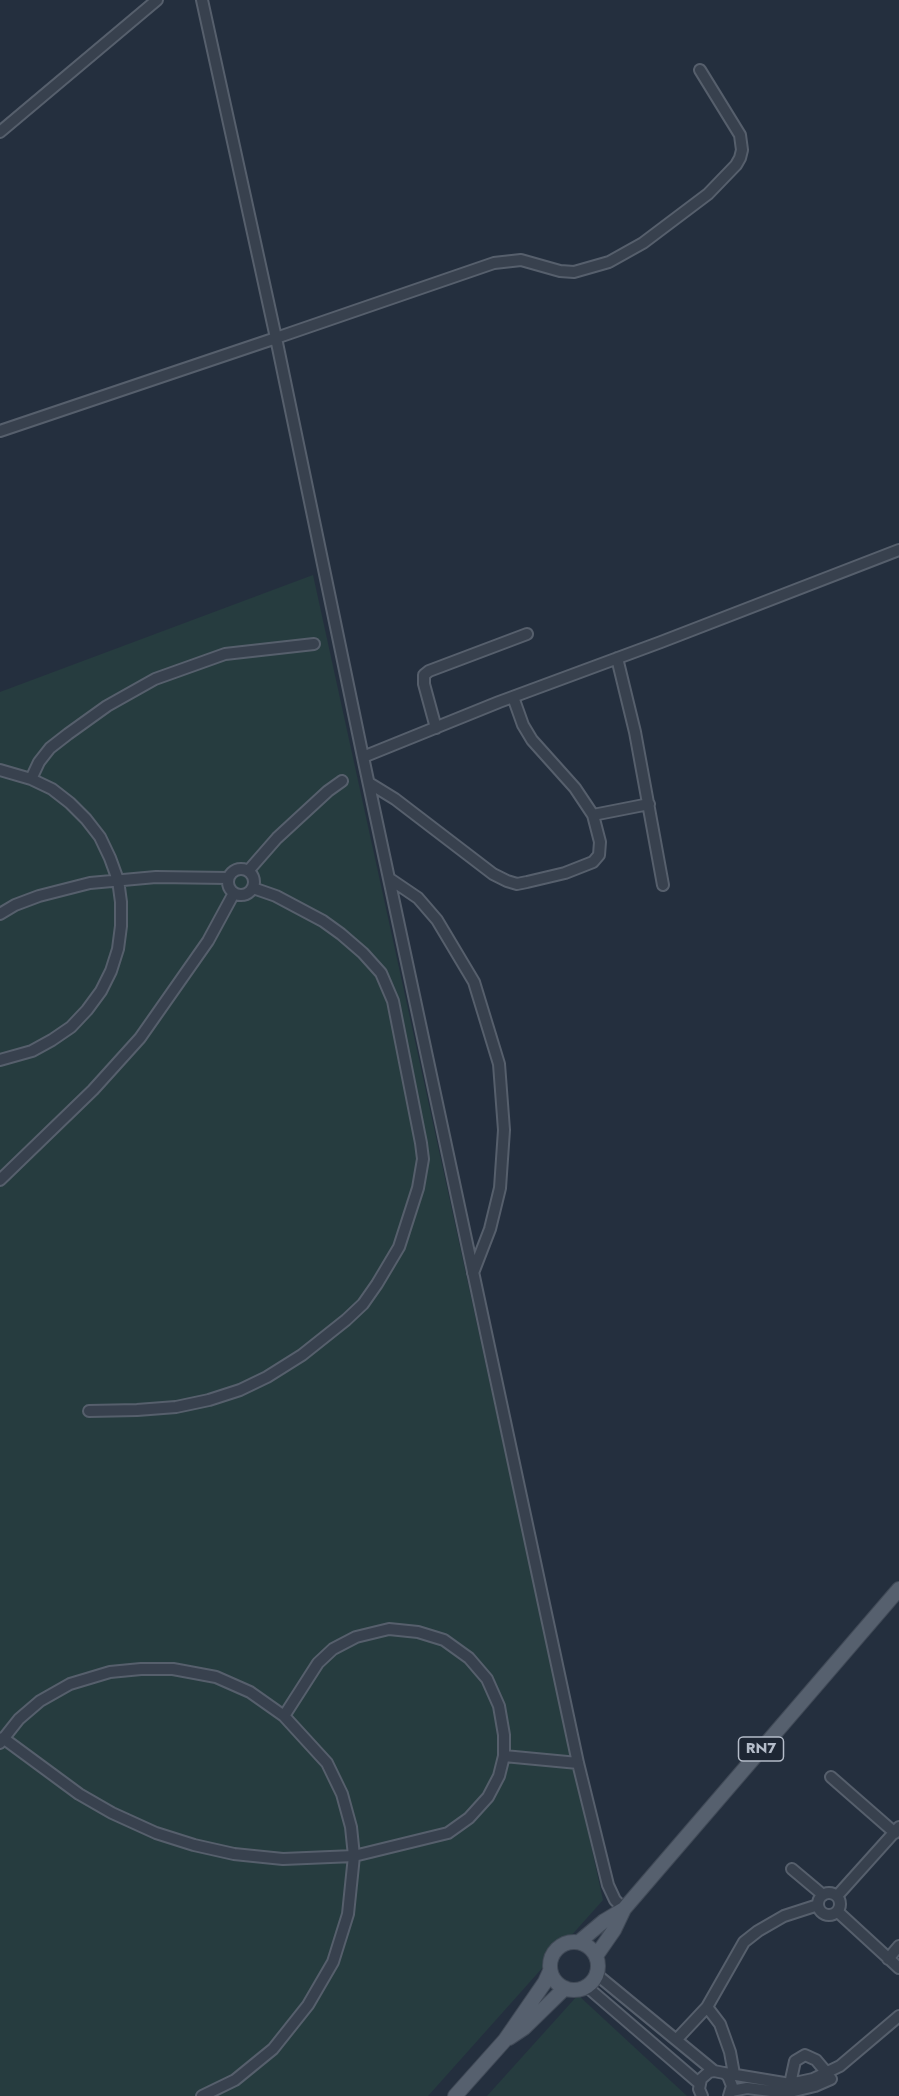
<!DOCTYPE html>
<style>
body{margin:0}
canvas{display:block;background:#242f3e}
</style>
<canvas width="899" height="2096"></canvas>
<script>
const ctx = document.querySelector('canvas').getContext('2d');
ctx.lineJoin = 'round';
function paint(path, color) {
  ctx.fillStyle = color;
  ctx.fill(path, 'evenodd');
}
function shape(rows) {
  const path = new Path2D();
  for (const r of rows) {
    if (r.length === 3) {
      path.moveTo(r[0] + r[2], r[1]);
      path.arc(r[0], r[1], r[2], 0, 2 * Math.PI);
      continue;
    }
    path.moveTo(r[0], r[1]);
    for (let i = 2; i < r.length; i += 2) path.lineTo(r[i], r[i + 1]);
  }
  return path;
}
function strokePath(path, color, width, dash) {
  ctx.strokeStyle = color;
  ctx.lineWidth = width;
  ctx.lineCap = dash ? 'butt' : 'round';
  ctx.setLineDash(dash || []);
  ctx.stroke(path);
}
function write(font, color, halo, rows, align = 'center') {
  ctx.font = font + ' Jost,sans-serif';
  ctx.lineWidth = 6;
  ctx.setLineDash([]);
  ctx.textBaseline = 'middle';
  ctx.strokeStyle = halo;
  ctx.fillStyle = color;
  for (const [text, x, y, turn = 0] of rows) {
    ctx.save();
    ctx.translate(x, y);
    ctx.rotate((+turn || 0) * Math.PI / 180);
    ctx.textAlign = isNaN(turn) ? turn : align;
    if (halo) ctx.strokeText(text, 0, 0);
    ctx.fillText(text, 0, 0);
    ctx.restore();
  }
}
paint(shape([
 [313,575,603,1900,428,2096,0,2096,0,692],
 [578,1995,687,2096,487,2096]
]), '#263c3f');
const minor = shape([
 [0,132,157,0],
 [0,431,276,338,202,0],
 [617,658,635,732,663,885],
 [436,728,424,684,424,675,429,671,527,634],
 [363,757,499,702,661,642,899,550],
 [0,770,31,779,52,789,70,803,86,819,100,837,110,858,118,880,121,902,121,926,118,949,111,971,101,991,87,1010,71,1027,52,1040,32,1051,0,1060],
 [31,779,39,762,50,748,68,734,107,706,155,679,225,654,314,644],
 [369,783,395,799,493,874,507,881,517,884,527,882,565,873,593,862,599,855,600,842,593,815,575,788,532,740,523,725,513,697],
 [593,815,649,804],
 [241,882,13],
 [249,870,277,838,328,791,342,781],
 [390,879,418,898,437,920,474,982,499,1064,504,1130,500,1188,490,1229,473,1273],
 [0,914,15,905,39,896,90,883,156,877,228,878],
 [0,1180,93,1090,140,1038,208,941,234,893],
 [89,1411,137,1410,176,1407,209,1400,240,1390,267,1377,302,1355,346,1320,363,1304,377,1284,399,1247,418,1188,423,1159,421,1143,393,1001,381,973,363,953,341,934,323,921,276,896,253,888],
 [3,1738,79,1794,112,1813,156,1833,194,1845,234,1854,283,1859,354,1856,448,1833,469,1818,488,1797,499,1776,504,1756,504,1735,499,1706,487,1679,469,1658,444,1640,418,1632,389,1629,356,1637,333,1649,318,1663,284,1716],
 [0,1743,19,1719,40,1701,70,1684,110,1672,141,1669,173,1669,216,1677,250,1692,284,1716,327,1763,342,1794,351,1827,354,1856,348,1914,333,1962,308,2005,273,2049,235,2080,202,2096],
 [504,1756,578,1763],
 [831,1777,895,1833],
 [792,1869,823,1895],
 [829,1904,11],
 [837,1896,899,1827],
 [624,1909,615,1900,608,1885,578,1763,363,757,276,338,494,263,521,260,560,271,574,272,609,262,643,243,708,194,736,165,740,158,742,150,740,135,700,70],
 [838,1912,899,1968],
 [888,1959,899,1946],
 [596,1974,714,2071],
 [586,1986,700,2084],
 [707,2007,720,2024,730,2052,734,2074],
 [677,2039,707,2007,744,1942,758,1931,784,1916,818,1905],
 [724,2073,790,2084,813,2079,840,2066,899,2016],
 [790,2084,795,2061,805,2055,816,2060,827,2073],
 [731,2091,747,2088,779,2092,794,2091,815,2086,831,2079],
 [702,2096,699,2089,701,2079,709,2072,714,2071,724,2073,728,2076,732,2086,729,2096]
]);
const major = shape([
 [579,1942,604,1921,624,1909],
 [574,1966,24],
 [596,1956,614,1930,624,1909,899,1589],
 [509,2038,524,2028,565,1988],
 [455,2096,505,2040,545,1982,550,1971]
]);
strokePath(minor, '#565f6c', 14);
strokePath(major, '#414a57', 16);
strokePath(minor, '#38414e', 10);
strokePath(major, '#56606e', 14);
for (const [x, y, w] of [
 [761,1749,45]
]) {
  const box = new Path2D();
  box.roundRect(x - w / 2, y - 12, w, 24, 4.5);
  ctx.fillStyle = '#1d2633';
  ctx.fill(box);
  strokePath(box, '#b4bcc9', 1.5);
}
write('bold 15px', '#b4bcc9', null, [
 ["RN7",761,1749]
]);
</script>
